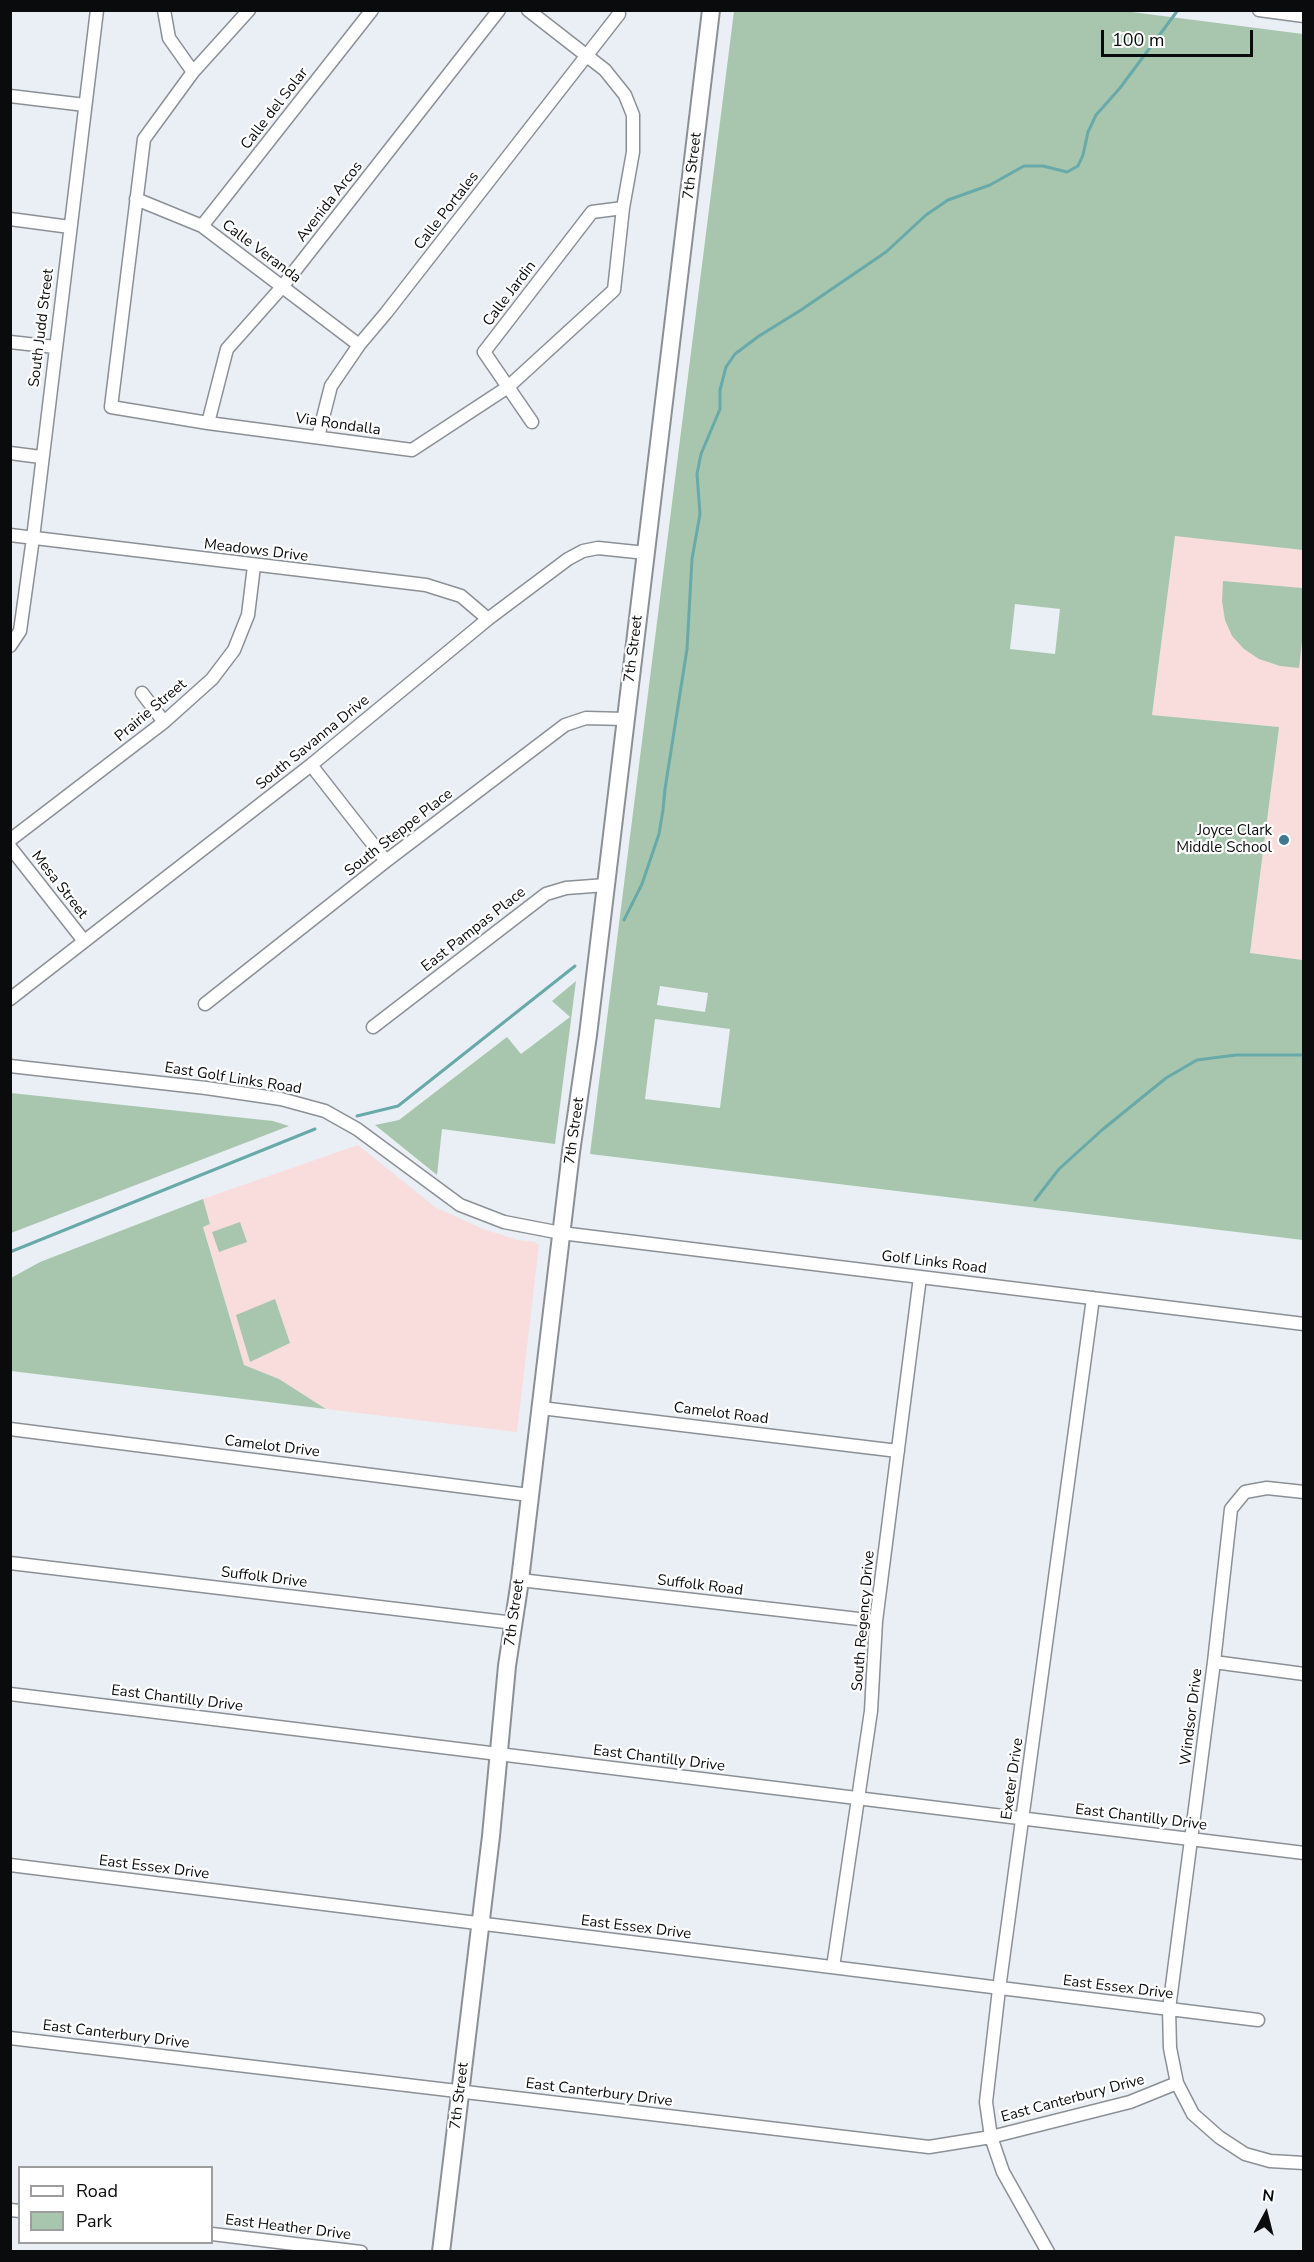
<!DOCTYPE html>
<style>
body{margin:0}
#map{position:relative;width:1314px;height:2262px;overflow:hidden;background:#e9eff5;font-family:"Nunito Sans",sans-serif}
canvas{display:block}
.frame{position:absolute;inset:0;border:12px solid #0a0b0d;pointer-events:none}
.legend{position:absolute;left:18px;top:2166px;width:195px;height:78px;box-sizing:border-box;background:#fff;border:2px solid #9d9d9e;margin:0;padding:8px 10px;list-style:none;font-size:18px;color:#0a0b0d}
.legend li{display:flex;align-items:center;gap:12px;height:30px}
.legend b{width:30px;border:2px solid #9d9d9e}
.north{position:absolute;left:1236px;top:2184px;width:60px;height:60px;-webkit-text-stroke:4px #fff;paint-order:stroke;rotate:7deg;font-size:16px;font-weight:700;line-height:24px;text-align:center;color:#0a0b0d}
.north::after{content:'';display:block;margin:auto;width:21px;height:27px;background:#0a0b0d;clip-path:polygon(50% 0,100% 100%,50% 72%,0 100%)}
.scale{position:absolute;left:1101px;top:30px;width:152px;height:27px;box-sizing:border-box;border:3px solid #0a0b0d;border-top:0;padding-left:8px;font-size:18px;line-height:21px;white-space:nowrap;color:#0a0b0d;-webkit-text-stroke:4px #fff;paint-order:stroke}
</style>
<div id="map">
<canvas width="1314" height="2262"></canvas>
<div class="frame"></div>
<ul class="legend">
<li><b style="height:8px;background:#fff"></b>Road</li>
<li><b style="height:16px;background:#a8c6ad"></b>Park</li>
</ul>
<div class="north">N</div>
<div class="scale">100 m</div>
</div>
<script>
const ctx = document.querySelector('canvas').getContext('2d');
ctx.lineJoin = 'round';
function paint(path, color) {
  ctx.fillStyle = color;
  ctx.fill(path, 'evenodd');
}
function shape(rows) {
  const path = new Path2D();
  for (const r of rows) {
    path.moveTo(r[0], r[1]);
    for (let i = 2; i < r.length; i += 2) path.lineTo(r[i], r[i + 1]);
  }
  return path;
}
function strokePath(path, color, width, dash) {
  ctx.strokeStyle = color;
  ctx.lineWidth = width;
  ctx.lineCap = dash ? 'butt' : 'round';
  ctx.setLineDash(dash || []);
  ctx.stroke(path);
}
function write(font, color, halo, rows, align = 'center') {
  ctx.font = font + ' "Nunito Sans",sans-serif';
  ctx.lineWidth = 4.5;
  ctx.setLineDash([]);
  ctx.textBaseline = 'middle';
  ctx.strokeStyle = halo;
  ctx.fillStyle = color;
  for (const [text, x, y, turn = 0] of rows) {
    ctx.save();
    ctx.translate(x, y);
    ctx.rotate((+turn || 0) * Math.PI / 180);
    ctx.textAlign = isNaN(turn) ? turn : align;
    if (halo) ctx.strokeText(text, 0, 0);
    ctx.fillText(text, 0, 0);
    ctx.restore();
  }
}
paint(shape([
 [1175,535,1303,550,1303,960,1250,953,1279,727,1152,715],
 [358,1145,435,1207,483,1229,518,1240,535,1242,539,1245,517,1432,326,1409,279,1379,244,1365,203,1226,210,1224,203,1199]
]), '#f8dddc');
paint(shape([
 [1124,11,1303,34,1303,550,1175,536,1152,715,1279,727,1250,953,1303,960,1303,1240,590,1154,734,11],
 [1015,604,1060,609,1055,654,1010,649],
 [660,986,708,993,705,1012,657,1005],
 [655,1019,730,1029,720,1108,645,1099],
 [1223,581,1302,588,1303,593,1304,624,1299,668,1280,666,1259,659,1244,649,1232,636,1225,620,1222,601],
 [576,981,555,1144,442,1129,437,1175,375,1125,399,1120,507,1037,521,1054,570,1017,552,1001],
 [11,1093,273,1121,289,1126,11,1233],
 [203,1199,210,1224,203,1227,244,1365,279,1379,326,1409,11,1371,11,1278,40,1262],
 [240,1222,247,1242,219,1252,212,1232],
 [275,1299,290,1343,250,1362,236,1315]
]), '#a8c6ad');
strokePath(shape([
 [624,920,642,884,659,834,663,810,665,789,687,649,692,559,700,514,697,474,701,454,720,409,720,390,726,367,735,354,759,336,801,310,886,252,926,215,948,200,990,185,1024,166,1043,166,1067,172,1078,166,1083,155,1088,132,1096,115,1120,88,1178,10],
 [357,1116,398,1106,575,966],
 [1035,1200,1059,1169,1102,1130,1166,1078,1197,1060,1236,1055,1304,1055],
 [10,1252,315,1129]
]), '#68a9a9', 3);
const minor = shape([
 [164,10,169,38,193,72],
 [249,10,193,72,144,139,111,407,208,423,412,450,508,387,614,290,623,208,633,152,633,115,625,95,605,70,528,10],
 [1259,10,1304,16],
 [10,96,85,105],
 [136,199,202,226,359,345],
 [10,219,70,227],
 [202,226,372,10],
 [10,342,55,347],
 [532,422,484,352,592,212,623,208],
 [208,423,227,349,282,287,499,10],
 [318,437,331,386,359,345,386,313,619,14],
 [10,453,41,457],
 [10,535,426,585,461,596,488,619],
 [10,646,20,631,33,538,97,10],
 [142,693,164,722],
 [311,765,386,861],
 [10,840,164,722,212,679,234,650,248,615,254,566],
 [10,847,84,941],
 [10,999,311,765,488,619,568,559,583,551,598,548,646,553],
 [205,1004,386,861,565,725,586,718,625,719],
 [373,1027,546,894,566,888,606,885],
 [10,1066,206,1088,281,1099,325,1111,357,1129,460,1205,504,1222,561,1233,1304,1324],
 [541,1408,898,1451],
 [10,1429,529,1495],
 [1304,1492,1267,1488,1245,1492,1231,1509,1214,1662,1169,2009,1170,2048,1177,2083,1193,2114,1219,2137,1245,2154,1270,2161,1304,2163],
 [10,1563,514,1623],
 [520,1580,876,1621],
 [1214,1662,1304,1674],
 [10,1694,1304,1853],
 [10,1865,1258,2020],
 [833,1967,871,1711,876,1621,920,1277],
 [10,2038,929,2147,991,2137,1130,2102,1177,2083],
 [10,2210,20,2211],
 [212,2234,361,2252],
 [1048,2252,1003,2172,991,2137,986,2102,999,1989,1093,1298]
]);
const secondary = shape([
 [441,2252,491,1836,507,1666,520,1580,571,1152,588,1035,711,10]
]);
strokePath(minor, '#8b9096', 15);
strokePath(secondary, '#8b9096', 20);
strokePath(minor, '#fff', 12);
strokePath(secondary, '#fff', 16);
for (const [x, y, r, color] of [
 [1284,840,6,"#3d7991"]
]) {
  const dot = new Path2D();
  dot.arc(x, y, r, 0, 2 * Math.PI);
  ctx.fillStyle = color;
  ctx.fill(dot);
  strokePath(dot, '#fff', 2);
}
write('15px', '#0a0b0d', '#fff', [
 ["Calle del Solar",275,109,-52],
 ["7th Street",693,166,-83],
 ["Avenida Arcos",330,202,-52],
 ["Calle Portales",447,211,-52],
 ["Calle Veranda",261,252,37],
 ["Calle Jardin",510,294,-53],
 ["South Judd Street",42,328,-83],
 ["Via Rondalla",338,425,8],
 ["Meadows Drive",256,551,7],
 ["7th Street",634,649,-83],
 ["Prairie Street",151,711,-40],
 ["South Savanna Drive",313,743,-39],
 ["South Steppe Place",399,833,-38],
 ["Mesa Street",59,885,52],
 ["East Pampas Place",474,930,-38],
 ["East Golf Links Road",233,1079,9],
 ["7th Street",575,1131,-82],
 ["Golf Links Road",934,1263,7],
 ["Camelot Road",721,1414,7],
 ["Camelot Drive",272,1447,7],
 ["Suffolk Drive",264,1578,7],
 ["Suffolk Road",700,1586,7],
 ["7th Street",515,1613,-82],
 ["South Regency Drive",864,1621,-85],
 ["East Chantilly Drive",177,1699,7],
 ["Windsor Drive",1192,1717,-83],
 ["East Chantilly Drive",659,1759,7],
 ["Exeter Drive",1013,1779,-82],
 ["East Chantilly Drive",1141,1818,7],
 ["East Essex Drive",154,1868,7],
 ["East Essex Drive",636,1928,7],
 ["East Essex Drive",1118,1988,7],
 ["East Canterbury Drive",116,2035,7],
 ["East Canterbury Drive",599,2093,7],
 ["7th Street",460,2096,-83],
 ["East Canterbury Drive",1073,2099,-15],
 ["East Heather Drive",288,2228,7]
]);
write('15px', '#0a0b0d', '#fff', [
 ["Joyce Clark",1272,831],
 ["Middle School",1272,848]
], 'right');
</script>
